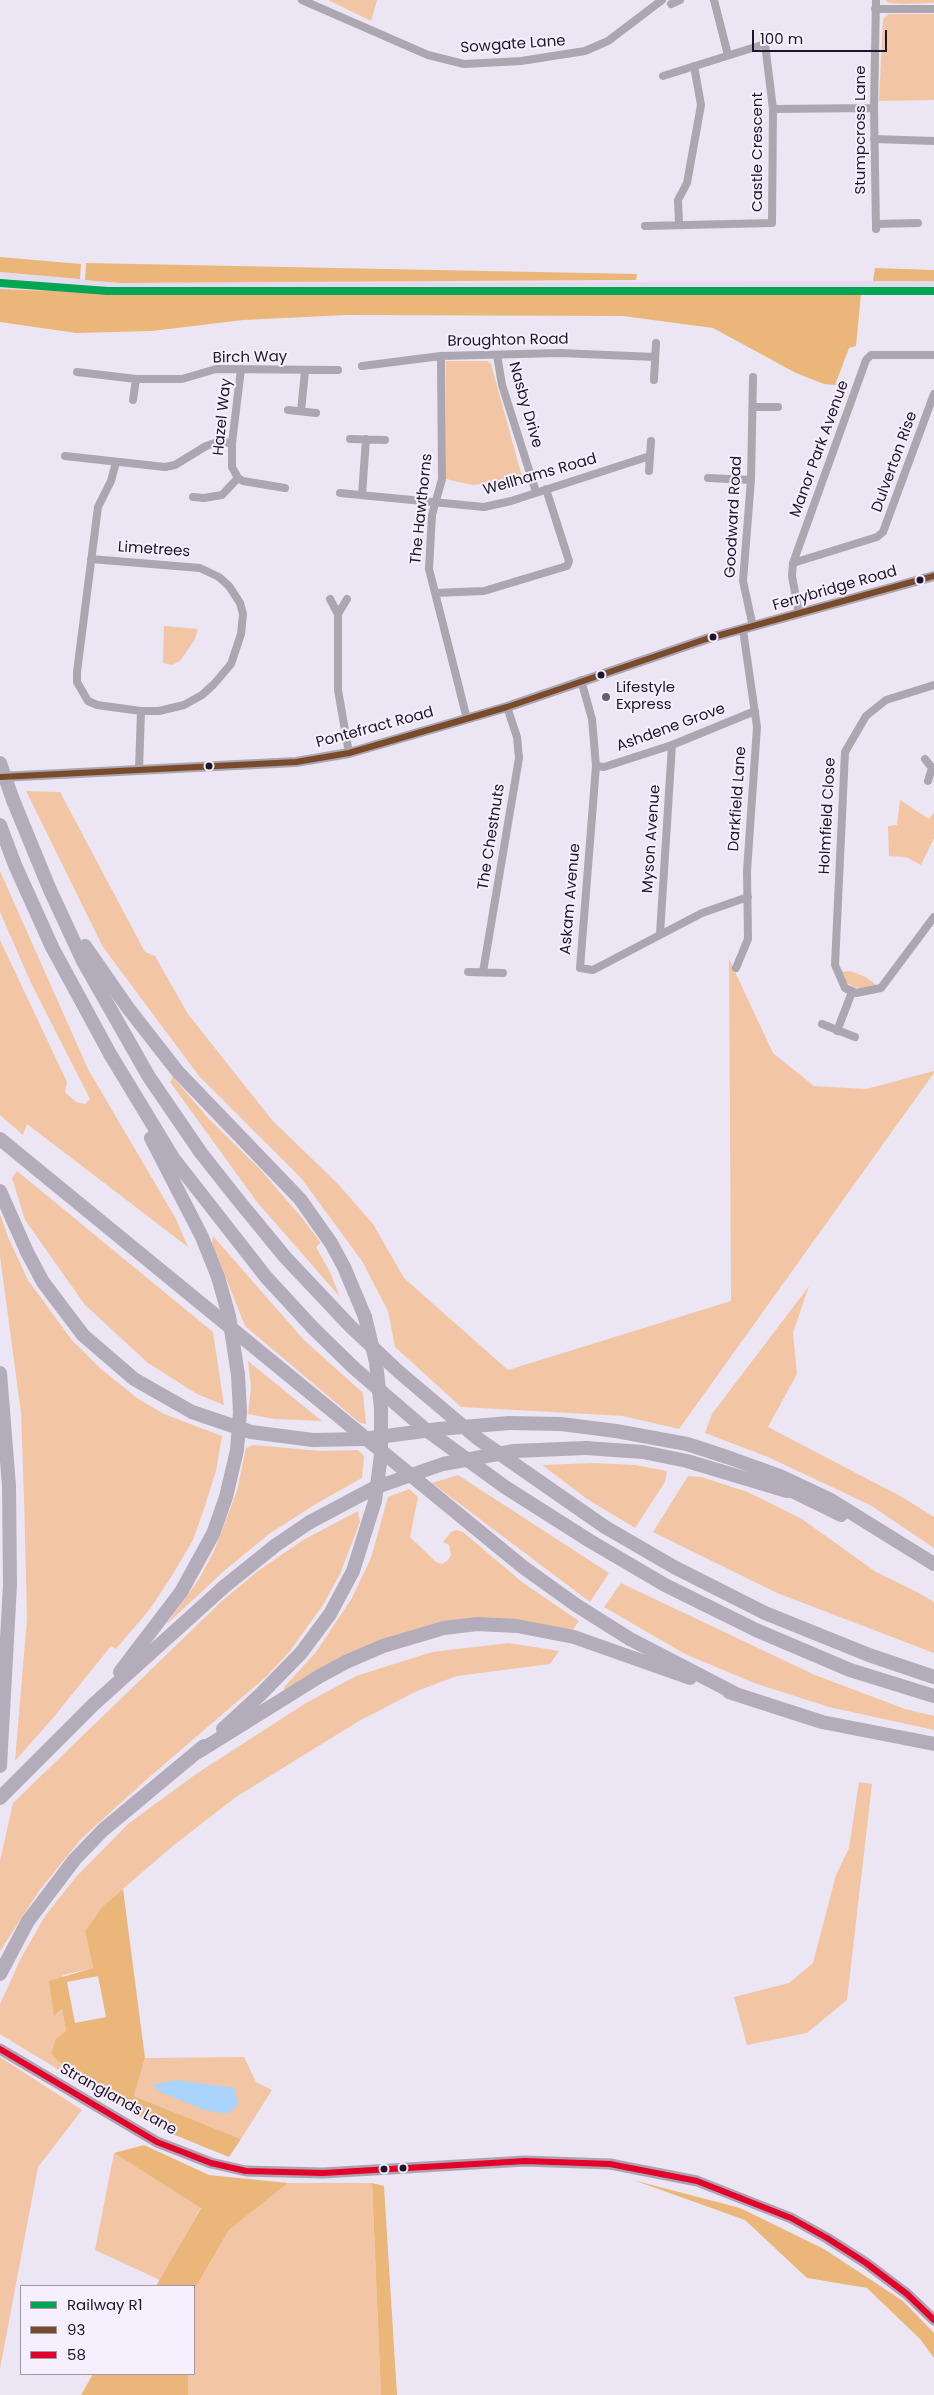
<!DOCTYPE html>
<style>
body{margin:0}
#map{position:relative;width:934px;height:2395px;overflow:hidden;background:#ece6f4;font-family:Poppins,sans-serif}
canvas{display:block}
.legend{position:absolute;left:20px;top:2285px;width:175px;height:90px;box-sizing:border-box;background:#f6f0fe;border:1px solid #a098aa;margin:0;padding:6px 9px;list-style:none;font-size:15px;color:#1f142b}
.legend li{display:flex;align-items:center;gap:10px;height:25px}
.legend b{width:25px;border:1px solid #a098aa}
.scale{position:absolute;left:752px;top:30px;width:135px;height:22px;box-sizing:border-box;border:2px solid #1f142b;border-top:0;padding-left:6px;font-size:15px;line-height:18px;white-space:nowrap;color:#1f142b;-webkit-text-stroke:4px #f6f0fe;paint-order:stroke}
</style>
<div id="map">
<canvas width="934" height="2395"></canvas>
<ul class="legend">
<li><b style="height:6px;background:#00a651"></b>Railway R1</li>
<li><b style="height:6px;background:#7a4b2a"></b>93</li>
<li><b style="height:6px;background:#e4002b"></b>58</li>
</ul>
<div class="scale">100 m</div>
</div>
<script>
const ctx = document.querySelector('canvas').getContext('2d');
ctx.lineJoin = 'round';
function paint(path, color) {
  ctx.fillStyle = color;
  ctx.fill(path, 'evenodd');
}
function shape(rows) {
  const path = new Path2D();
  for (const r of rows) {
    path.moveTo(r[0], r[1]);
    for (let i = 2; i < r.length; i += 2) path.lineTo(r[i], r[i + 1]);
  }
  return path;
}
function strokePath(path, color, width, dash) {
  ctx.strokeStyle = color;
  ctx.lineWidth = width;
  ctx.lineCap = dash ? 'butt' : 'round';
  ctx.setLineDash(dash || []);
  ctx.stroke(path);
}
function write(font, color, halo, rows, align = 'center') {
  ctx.font = font + ' Poppins,sans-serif';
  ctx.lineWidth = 4;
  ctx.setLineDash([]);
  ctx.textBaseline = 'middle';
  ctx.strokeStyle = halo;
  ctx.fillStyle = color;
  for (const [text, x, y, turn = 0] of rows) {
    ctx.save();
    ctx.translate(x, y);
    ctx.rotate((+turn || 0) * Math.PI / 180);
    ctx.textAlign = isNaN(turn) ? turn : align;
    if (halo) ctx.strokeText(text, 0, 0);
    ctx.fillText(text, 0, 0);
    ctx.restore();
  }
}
paint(shape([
 [0,272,121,283,934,281,934,294,161,295,0,289]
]), '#e4dbf1');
paint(shape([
 [328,0,377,0,371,21],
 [885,0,934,0,934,3,904,4,889,3],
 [889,14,934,14,934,100,879,101,883,19],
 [446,361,487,361,491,364,523,480,472,485,446,479],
 [164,626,198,629,195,639,180,661,172,665,163,663],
 [26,791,60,792,145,952,155,956,188,1014,272,1120,338,1184,373,1224,404,1278,508,1370,731,1301,729,959,773,1053,814,1086,866,1089,934,1071,934,1073,679,1429,623,1416,461,1407,395,1347,388,1311,362,1261,301,1178,199,1076,103,947],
 [900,800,929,819,934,813,934,838,921,865,906,857,889,856,888,826,897,825],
 [0,871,88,1069,176,1219,188,1247,27,1124,23,1135,0,1115,0,940,67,1082,65,1092,76,1102,85,1104,90,1099,31,983,0,912],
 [850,971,866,977,876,985,863,989,853,987,845,981,841,972],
 [173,1077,210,1120,260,1169,302,1218,321,1243,316,1247,330,1272,340,1297,257,1202,170,1082],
 [17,1171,213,1332,224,1405,197,1394,148,1363,85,1305,25,1220,12,1178],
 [0,1214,8,1237,28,1280,71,1339,101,1369,137,1398,164,1414,222,1436,216,1471,204,1509,193,1540,173,1574,150,1609,116,1649,111,1646,53,1718,15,1761,27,1619,24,1498,21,1413,0,1256],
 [213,1236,304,1340,363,1393,366,1424,360,1423,245,1326,212,1243],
 [809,1286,793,1333,797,1374,768,1427,902,1497,934,1517,934,1548,870,1505,768,1457,705,1433,712,1414],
 [248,1361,322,1421,274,1419,248,1414,251,1387],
 [253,1445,321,1451,358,1450,364,1456,362,1478,319,1502,269,1534,225,1570,166,1625,199,1579,214,1551,237,1491,246,1448],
 [594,1463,635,1465,667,1471,665,1482,635,1528,587,1499,542,1465],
 [458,1475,609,1573,590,1602,432,1483],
 [688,1476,701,1477,748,1492,802,1519,876,1572,917,1592,934,1602,934,1653,777,1593,653,1532],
 [409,1489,418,1497,410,1537,436,1562,442,1564,448,1560,451,1555,449,1545,443,1542,451,1532,456,1530,463,1532,522,1582,579,1621,572,1631,453,1623,286,1691,284,1689,285,1686,316,1652,352,1598,371,1558,388,1497],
 [358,1511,360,1522,340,1574,323,1605,290,1651,267,1676,146,1780,81,1839,39,1891,0,1951,0,1861,13,1803,223,1600,258,1571,303,1540],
 [621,1583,815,1675,905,1709,934,1716,934,1730,829,1707,754,1683,685,1654,604,1607],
 [509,1643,559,1651,550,1664,457,1676,417,1691,359,1721,236,1797,174,1845,102,1907,85,1931,93,1968,63,1975,55,2017,62,2009,66,2031,51,2054,82,2084,0,2034,0,2004,21,1958,45,1916,76,1877,128,1824,196,1774,306,1703,356,1676,432,1652],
 [859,1782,872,1784,847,2000,807,2033,747,2045,734,1997,789,1983,813,1963,836,1875,849,1848],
 [0,2057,82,2110,38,2167,0,2369],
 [244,2057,256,2082,272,2090,241,2139,134,2096,145,2058],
 [114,2153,201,2207,160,2280,95,2250],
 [288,2183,372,2183,381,2395,188,2395,188,2374,194,2374,194,2290,229,2230]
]), '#f2c6a4');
paint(shape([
 [0,257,81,264,80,279,0,272],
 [86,263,637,274,636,280,121,283,85,280],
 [875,268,934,270,934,281,873,281],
 [0,289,161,295,861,294,856,346,849,348,835,385,824,384,796,373,713,328,623,316,347,315,243,320,152,331,76,333,0,322],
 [123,1889,145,2058,134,2096,241,2139,229,2157,165,2131,82,2084,51,2054,56,2039,66,2031,62,2009,54,2017,49,1981,93,1968,85,1931,102,1907],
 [98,1976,106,2017,75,2023,67,1982],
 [144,2145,209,2175,288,2183,229,2230,194,2290,194,2286,156,2286,201,2208,114,2153],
 [633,2180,740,2208,824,2249,903,2301,934,2333,934,2358,920,2339,867,2288,807,2278,745,2220],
 [372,2183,384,2186,397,2395,381,2395],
 [93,2374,188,2374,188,2395,81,2395]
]), '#ebb679');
paint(shape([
 [177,2080,235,2088,238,2105,227,2114,204,2110,160,2092,152,2085]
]), '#abd4fc');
strokePath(shape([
 [302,0,428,55,464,64,521,61,585,51,608,41,662,0],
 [714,0,728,55],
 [876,0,874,108,876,229],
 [671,4,680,0],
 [875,9,934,9],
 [773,109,874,108],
 [874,139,934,141],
 [679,224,678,200,687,183,701,105,694,66],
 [876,224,918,223],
 [645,226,772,223,773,109,765,44,663,76],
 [497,355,502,385,536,492],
 [441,356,442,479,432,515,429,569,467,719],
 [362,366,441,356,560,353,655,357],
 [241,369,232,443,232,467,238,478,243,481,285,488],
 [77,372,136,379,182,379,216,369,338,370],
 [654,380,656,343],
 [133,400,136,379],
 [753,407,778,407],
 [288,410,316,413],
 [301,411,305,371],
 [350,439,385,440],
 [65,456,165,467,175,465,206,446,218,442,232,443],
 [649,471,651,441],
 [708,478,751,480],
 [340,493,484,507,511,501,650,456],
 [362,495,366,439],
 [193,497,204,498,222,495,238,478],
 [91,559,200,568,219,577,229,586,240,603,243,614,241,634,231,664,214,684,202,695,184,705,159,711,141,711,97,705,88,701,77,682,77,672,98,507,111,481,116,462],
 [793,563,877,537,883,532,934,394],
 [435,593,484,591,567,566,569,561,546,489],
 [330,599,338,614,338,690,349,753],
 [338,614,347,599],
 [799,614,792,576,793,563,866,360,871,355,934,355],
 [753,627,743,581,751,480,753,377],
 [581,680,592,719,596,766,580,968,593,970,702,913,748,897],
 [934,685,886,700,866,716,845,752,835,965,845,988,856,993,881,988,934,917],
 [925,759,932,768,928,781],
 [596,766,604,767,672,745,755,711],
 [139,770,141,711],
 [660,934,672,745],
 [736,968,748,939,747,871,757,727,743,630],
 [468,972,503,973],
 [483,972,519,758,517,737,507,707],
 [822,1024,855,1037],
 [837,1031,852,992]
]), '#aba6b0', 8);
strokePath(shape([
 [0,777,296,762,349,753,507,707,706,639,934,576]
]), '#aba6b0', 10);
strokePath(shape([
 [0,2049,157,2142,211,2163,246,2171,323,2173,525,2161,610,2164,697,2181,791,2218,827,2238,866,2263,907,2294,934,2320]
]), '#aba5b2', 11);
strokePath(shape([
 [13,800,50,890,83,961,149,1077,201,1153,239,1201,285,1257,351,1327,399,1372,477,1438,605,1527,674,1567,765,1613,869,1655,934,1677],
 [0,825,15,865,52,947,110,1054,173,1158,266,1277,313,1328,354,1368,425,1429,505,1487,590,1541,665,1585,756,1630,850,1670,934,1696],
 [85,946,128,1008,178,1072,300,1199,331,1243,344,1267,365,1317],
 [151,1138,202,1237,218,1277],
 [0,1139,523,1567,576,1605,630,1639,738,1695],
 [0,1191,27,1252,43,1282,83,1335,134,1379,192,1412],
 [0,1373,9,1486,10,1585,0,1766],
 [509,1423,561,1424,616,1431,687,1444,727,1457,780,1476,829,1499,934,1564],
 [586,1448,643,1452,687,1461,787,1491],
 [780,1485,841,1515],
 [120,1672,181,1592,213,1534,226,1497,237,1450,240,1412,238,1375],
 [729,1692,822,1722,934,1744],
 [223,1729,260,1695,301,1653,330,1614,353,1571,375,1501],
 [198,1752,320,1676,346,1662,383,1646,444,1628,477,1624,517,1626,574,1637,690,1678],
 [0,1798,94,1704,225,1586,276,1545,310,1522],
 [0,1974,28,1921,75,1859,103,1830,204,1746]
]), '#b3acba', 14);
strokePath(shape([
 [0,763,13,800],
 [218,1277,229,1316,238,1375],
 [365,1317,376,1362,381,1409,381,1455,375,1501],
 [192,1412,251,1432,313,1440,363,1439,439,1429,509,1423],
 [310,1522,374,1488,443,1464,514,1451,586,1448]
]), '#b3acba', 14);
strokePath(shape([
 [0,777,296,762,349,753,507,707,706,639,934,576]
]), '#7a4b2a', 6);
strokePath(shape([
 [0,2049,157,2142,211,2163,246,2171,323,2173,525,2161,610,2164,697,2181,791,2218,827,2238,866,2263,907,2294,934,2320]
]), '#e4002b', 6);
strokePath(shape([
 [0,283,108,291,934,291]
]), '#00a651', 8);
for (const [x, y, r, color] of [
 [920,580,4.5,"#1f142b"],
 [713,637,4.5,"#1f142b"],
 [601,675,4.5,"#1f142b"],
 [606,697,5,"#675e71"],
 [209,766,4.5,"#1f142b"],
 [403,2168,4.5,"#1f142b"],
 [384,2169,4.5,"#1f142b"]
]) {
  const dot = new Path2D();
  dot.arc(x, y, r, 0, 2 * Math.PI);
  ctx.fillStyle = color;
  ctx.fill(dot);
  strokePath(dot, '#f6f0fe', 2);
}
write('15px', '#1f142b', '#f6f0fe', [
 ["Sowgate Lane",513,45,-4],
 ["Stumpcross Lane",861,130,-90],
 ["Castle Crescent",758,152,-90],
 ["Broughton Road",508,341,-1],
 ["Birch Way",250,358,-1],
 ["Nasby Drive",525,405,74],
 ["Hazel Way",223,417,-84],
 ["Manor Park Avenue",820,449,-70],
 ["Dulverton Rise",895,462,-70],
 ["Wellhams Road",540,475,-16],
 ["The Hawthorns",422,509,-84],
 ["Goodward Road",734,517,-87],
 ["Limetrees",154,550,4],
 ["Ferrybridge Road",835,589,-16],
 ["Pontefract Road",375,728,-15],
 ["Ashdene Grove",671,728,-20],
 ["Darkfield Lane",738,799,-86],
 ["Holmfield Close",828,816,-87],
 ["The Chestnuts",492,837,-81],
 ["Myson Avenue",652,839,-86],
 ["Askam Avenue",571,899,-85],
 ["Stranglands Lane",118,2100,29]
]);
write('15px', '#1f142b', '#f6f0fe', [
 ["Lifestyle",616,688],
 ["Express",616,705]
], 'left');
</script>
